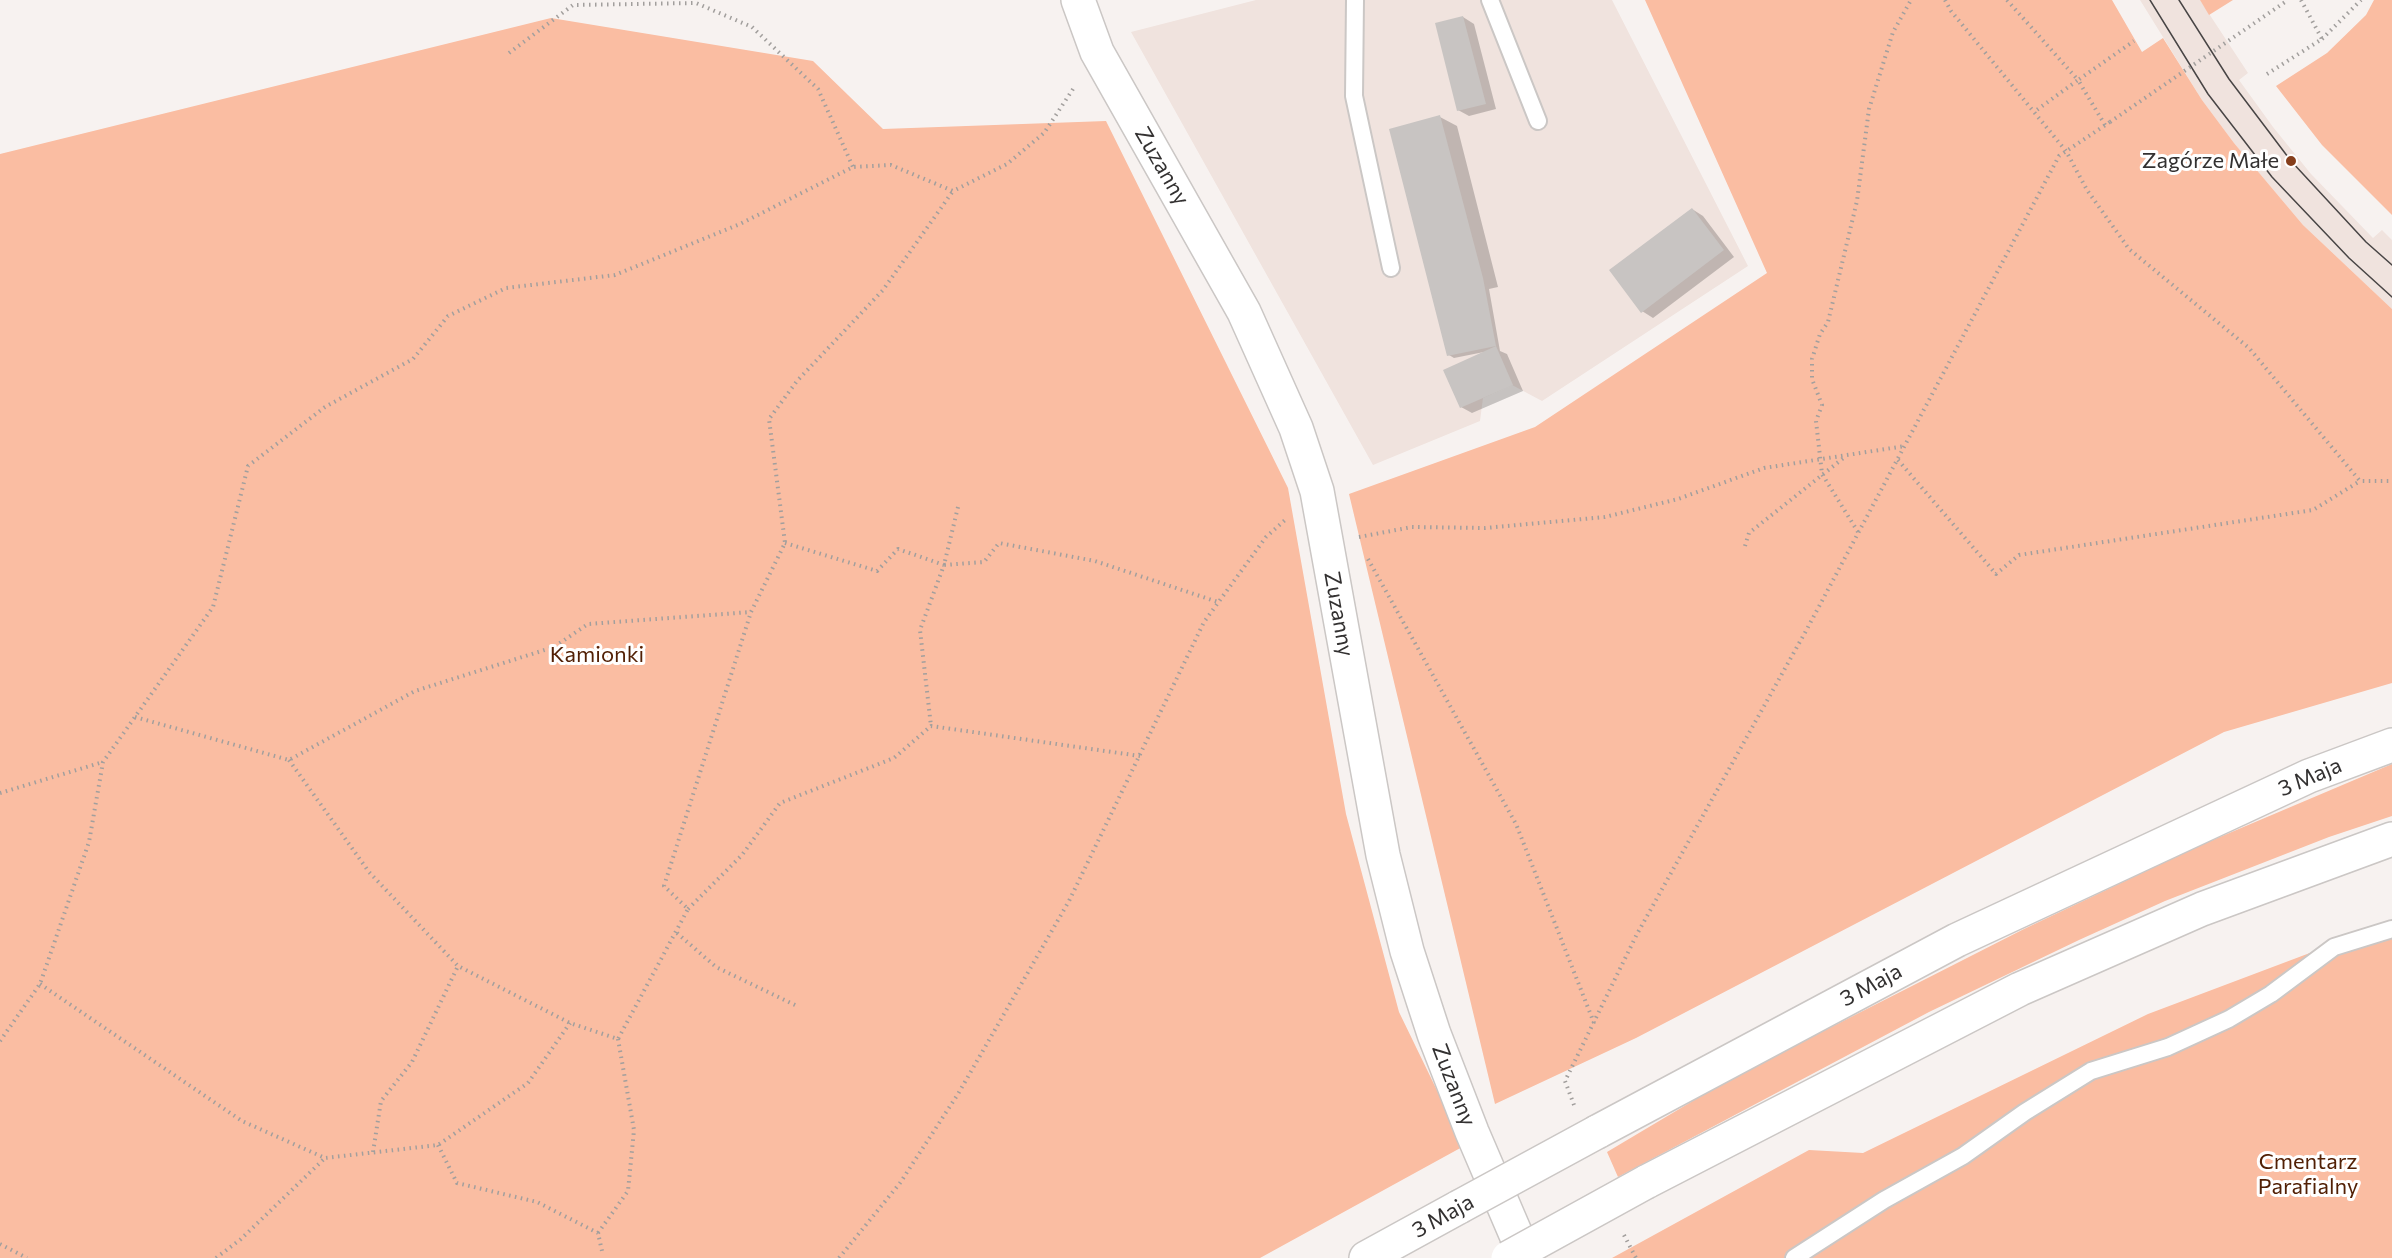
<!DOCTYPE html>
<meta charset="utf-8">
<style>
body{margin:0}
canvas{display:block;background:#f7f2f0}
</style>
<canvas width="2392" height="1258"></canvas>
<script>
const ctx = document.querySelector('canvas').getContext('2d');
ctx.lineJoin = 'round';
function paint(path, color) {
  ctx.fillStyle = color;
  ctx.fill(path, 'evenodd');
}
function shape(rows) {
  const path = new Path2D();
  for (const r of rows) {
    path.moveTo(r[0], r[1]);
    for (let i = 2; i < r.length; i += 2) path.lineTo(r[i], r[i + 1]);
  }
  return path;
}
function strokePath(path, color, width, dash) {
  ctx.strokeStyle = color;
  ctx.lineWidth = width;
  ctx.lineCap = dash ? 'butt' : 'round';
  ctx.setLineDash(dash || []);
  ctx.stroke(path);
}
function write(font, color, halo, rows, align = 'center') {
  ctx.font = font + ' Commissioner,sans-serif';
  ctx.lineWidth = 6;
  ctx.setLineDash([]);
  ctx.textBaseline = 'middle';
  ctx.strokeStyle = halo;
  ctx.fillStyle = color;
  for (const [text, x, y, turn = 0] of rows) {
    ctx.save();
    ctx.translate(x, y);
    ctx.rotate((+turn || 0) * Math.PI / 180);
    ctx.textAlign = isNaN(turn) ? turn : align;
    if (halo) ctx.strokeText(text, 0, 0);
    ctx.fillText(text, 0, 0);
    ctx.restore();
  }
}
paint(shape([
 [1256,0,1612,0,1748,266,1542,401,1512,385,1483,398,1480,421,1373,465,1131,32],
 [2140,0,2200,0,2248,73,2239,80,2273,127,2311,174,2373,238,2382,230,2392,240,2392,309,2303,225,2234,143,2202,100]
]), '#f0e3de');
paint(shape([
 [1645,0,2112,0,2142,52,2163,38,2202,100,2234,143,2303,225,2392,309,2392,683,2224,732,1636,1038,1495,1104,1349,494,1535,427,1767,273],
 [2200,0,2233,0,2209,15],
 [2374,0,2392,0,2392,215,2322,145,2276,86,2327,53,2366,15],
 [551,18,813,61,883,129,1106,121,1288,488,1346,814,1399,1012,1464,1146,1260,1258,0,1258,0,154],
 [2392,764,2392,816,2329,837,2165,901,2079,940,1929,1012,1618,1177,1607,1152,1733,1077,2024,929,2201,845],
 [2392,922,2392,1258,1612,1258,1809,1150,1863,1153,2148,1014]
]), '#fabda2');
paint(shape([
 [1463,17,1474,24,1496,109,1469,116,1458,110],
 [1440,117,1457,126,1498,287,1489,289,1500,351,1507,354,1523,391,1472,413,1461,407,1484,352,1454,358,1449,355],
 [1692,209,1703,216,1734,257,1653,318,1642,311]
]), '#0003');
paint(shape([
 [1463,16,1486,104,1457,111,1435,23],
 [1440,115,1483,278,1496,346,1513,385,1460,408,1443,370,1496,346,1447,356,1389,129],
 [1692,208,1724,250,1641,313,1609,270]
]), '#c8c4c2');
const service = shape([
 [1355,0,1354,96,1391,268],
 [1490,0,1538,121],
 [1794,1258,1884,1200,1963,1156,2025,1112,2091,1071,2168,1047,2229,1019,2271,994,2334,947,2392,929]
]);
const tertiary = shape([
 [1078,0,1097,52,1244,312,1296,428,1317,491,1383,855,1407,951,1434,1034,1472,1132,1526,1258]
]);
const secondary = shape([
 [1597,1132,1957,940,2309,776,2392,745],
 [1646,1182,2020,989,2202,909,2392,839],
 [1366,1258,1459,1207]
]);
strokePath(service, '#cbc7c5', 20);
strokePath(tertiary, '#cbc7c5', 36);
strokePath(secondary, '#cbc7c5', 36);
strokePath(shape([
 [1945,0,1951,11,2066,151,2087,190,2129,249,2249,348,2360,481,2392,481],
 [2007,0,2078,80,2034,112],
 [2322,39,2361,0],
 [509,53,573,5,696,3,752,27,818,89,853,167],
 [2267,74,2322,39,2301,0],
 [2105,125,2078,80,2134,41],
 [1898,460,1996,574,2019,555,2313,510,2360,481],
 [958,507,944,565,984,562,999,543,1095,561,1218,602],
 [1858,532,1822,474,1816,421,1822,405,1812,379,1812,359,1820,334,1828,322,1857,201,1869,109,1893,32,1911,0],
 [1359,537,1412,527,1485,528,1605,517,1678,499,1764,468,1905,446],
 [785,543,877,571,898,549,944,565,920,630,931,726],
 [1745,546,1749,533,1846,456],
 [1368,559,1516,824,1594,1023],
 [135,717,289,760,415,691,554,647,588,624,751,612,785,543,769,419,797,381,883,290,953,191],
 [289,760,369,872,458,966,570,1023,618,1039,688,909,664,886,751,612],
 [0,793,103,762],
 [688,909,742,855,780,803,894,758,931,726,1140,756],
 [677,933,716,967,797,1006],
 [40,984,242,1121,325,1158,438,1145,528,1083,570,1023],
 [0,1041,40,984,89,842,103,762,213,607,248,466,325,407,413,359,448,316,506,288,615,275,740,224,853,167,891,165,953,191,1007,164,1044,133,1075,86],
 [1574,1105,1565,1081,1637,934,1807,629,2059,156,2110,122],
 [438,1145,457,1183,537,1202,598,1233,602,1251],
 [373,1152,381,1101,412,1062,458,966],
 [598,1233,628,1191,634,1130,618,1039],
 [1624,1235,1636,1258],
 [0,1244,27,1258],
 [216,1258,241,1239,325,1158],
 [839,1258,900,1183,958,1094,1069,901,1204,622,1266,537,1285,520]
]), '#a29f9d', 4, [1.5, 4.5]);
strokePath(service, '#fff', 16);
strokePath(tertiary, '#fff', 33);
strokePath(secondary, '#fff', 33);
strokePath(shape([
 [2150,0,2208,94,2272,177,2349,258,2392,297],
 [2179,0,2229,79,2291,161,2366,242,2392,265]
]), '#484545', 1.5);
const secondaryBridge = shape([
 [1459,1207,1597,1132],
 [1508,1258,1646,1182]
]);
strokePath(secondaryBridge, '#cbc7c5', 36, []);
strokePath(shape([
 [2110,122,2288,0]
]), '#a29f9d', 4, [1.5, 4.5]);
strokePath(secondaryBridge, '#fff', 33);
for (const [x, y, r, color] of [
 [2291,161,6,"#853e1b"]
]) {
  const dot = new Path2D();
  dot.arc(x, y, r, 0, 2 * Math.PI);
  ctx.fillStyle = color;
  ctx.fill(dot);
  strokePath(dot, '#fff', 2);
}
write('22px', '#333131', '#fff', [
 ["Zagórze Małe",2279,161]
], 'right');
write('22px', '#333131', '#fff', [
 ["Zuzanny",1162,166,60],
 ["Zuzanny",1339,614,80],
 ["3 Maja",2310,777,-23],
 ["3 Maja",1871,985,-28],
 ["Zuzanny",1454,1085,69],
 ["3 Maja",1443,1216,-29]
]);
write('22px', '#522005', '#fff', [
 ["Kamionki",597,655],
 ["Cmentarz",2308,1162],
 ["Parafialny",2308,1187]
]);
</script>
